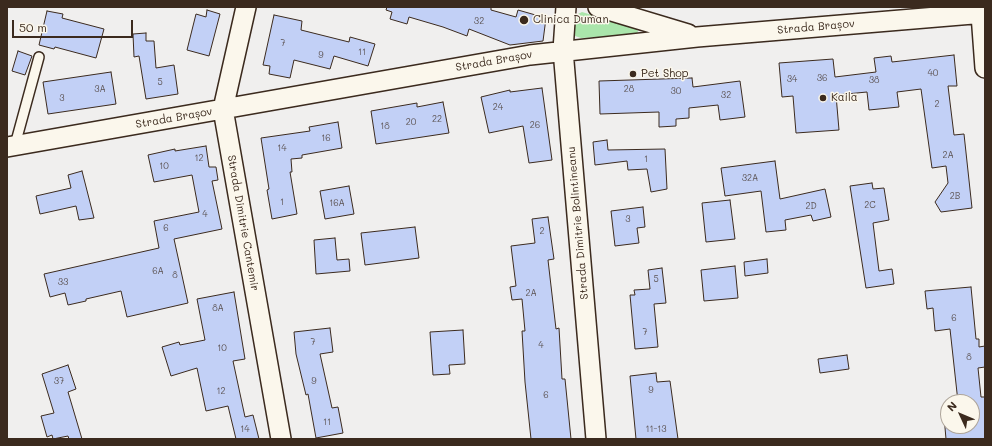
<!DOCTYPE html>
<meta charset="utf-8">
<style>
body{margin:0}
#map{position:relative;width:992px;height:446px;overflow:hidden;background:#f0efee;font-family:Mali,sans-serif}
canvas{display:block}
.frame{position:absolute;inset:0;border:8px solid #3b2a1e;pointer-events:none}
.north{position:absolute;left:940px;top:394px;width:40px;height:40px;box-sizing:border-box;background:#fbf7ec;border:1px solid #aea59a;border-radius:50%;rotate:314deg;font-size:11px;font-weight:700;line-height:16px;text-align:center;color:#3b2a1e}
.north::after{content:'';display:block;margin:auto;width:14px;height:18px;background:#3b2a1e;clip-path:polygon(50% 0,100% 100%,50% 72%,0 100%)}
.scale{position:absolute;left:12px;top:20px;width:121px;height:18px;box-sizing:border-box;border:2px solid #3b2a1e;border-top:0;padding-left:5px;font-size:12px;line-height:14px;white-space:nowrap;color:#3b2a1e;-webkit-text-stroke:3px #fbf7ec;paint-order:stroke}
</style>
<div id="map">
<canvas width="992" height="446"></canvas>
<div class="frame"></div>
<div class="north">N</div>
<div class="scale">50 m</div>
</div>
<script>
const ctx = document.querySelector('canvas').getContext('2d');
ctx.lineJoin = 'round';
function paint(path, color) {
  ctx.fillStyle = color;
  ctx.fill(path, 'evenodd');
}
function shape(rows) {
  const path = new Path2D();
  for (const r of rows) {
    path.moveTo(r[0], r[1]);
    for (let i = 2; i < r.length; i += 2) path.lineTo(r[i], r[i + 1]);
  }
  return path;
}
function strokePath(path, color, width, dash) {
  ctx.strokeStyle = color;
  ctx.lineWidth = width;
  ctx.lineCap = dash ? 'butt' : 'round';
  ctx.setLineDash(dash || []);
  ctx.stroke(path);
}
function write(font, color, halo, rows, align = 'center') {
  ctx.font = font + ' Mali,sans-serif';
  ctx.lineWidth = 3;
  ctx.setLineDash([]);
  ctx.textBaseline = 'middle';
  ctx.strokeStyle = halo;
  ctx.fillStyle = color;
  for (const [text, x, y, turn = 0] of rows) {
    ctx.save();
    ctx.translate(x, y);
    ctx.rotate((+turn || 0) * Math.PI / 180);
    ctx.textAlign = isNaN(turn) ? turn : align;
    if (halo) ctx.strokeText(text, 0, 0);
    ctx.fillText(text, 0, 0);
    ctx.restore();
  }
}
paint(shape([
 [582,12,635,28,638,31,637,35,581,38,575,36,573,21,576,15]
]), '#aae5ab');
const building = shape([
 [387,7,491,7,491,10,516,17,518,10,546,18,543,41,510,45,469,29,467,36,443,27,409,17,407,24,390,19,392,12,386,10,387,7],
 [207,10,220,14,209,56,187,50,196,14,206,17,207,10],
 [47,11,63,14,62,18,104,29,96,58,55,47,54,49,39,45,47,11],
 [274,15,302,21,301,30,349,42,350,37,375,44,368,66,334,56,330,69,294,60,290,78,269,74,270,66,263,65,274,15],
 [146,33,146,41,154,41,156,68,174,65,178,94,146,99,139,56,134,57,133,34,146,33],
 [18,51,32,56,25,75,12,71,18,51],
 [954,55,957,86,948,86,954,135,964,134,972,208,941,212,935,202,948,183,946,166,932,168,921,89,897,92,899,107,869,110,867,92,836,95,839,130,796,133,793,96,782,97,779,63,833,59,835,77,876,72,874,58,891,56,892,62,954,55],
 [111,72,116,104,48,114,43,82,111,72],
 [692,78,693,87,740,81,745,117,720,120,718,105,689,108,689,118,676,119,676,126,659,127,659,112,600,114,599,81,692,78],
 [542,88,552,160,529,163,523,126,489,133,481,97,510,90,510,92,542,88],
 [443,102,449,133,376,144,371,111,417,103,417,107,443,102],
 [338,122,342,148,302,155,302,158,291,159,292,172,290,172,297,214,272,219,267,190,269,189,261,138,310,131,309,127,338,122],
 [607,140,608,150,665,149,667,189,651,192,647,169,628,170,627,161,595,165,593,142,607,140],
 [206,146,209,167,216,167,218,180,212,181,222,229,174,239,188,303,127,317,121,291,86,299,86,301,68,305,65,293,50,297,44,274,159,248,154,221,199,212,192,175,154,182,148,155,175,149,175,151,206,146],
 [775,161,780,199,825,189,831,217,813,221,811,215,785,220,786,230,766,232,761,191,725,196,721,168,775,161],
 [82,171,94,218,79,220,76,206,40,214,36,196,71,188,68,175,82,171],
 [872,183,873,189,884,188,889,220,873,223,879,271,892,269,894,284,866,288,850,186,872,183],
 [349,186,354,214,325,219,320,191,349,186],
 [730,200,735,239,706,242,702,203,730,200],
 [643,207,645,227,637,228,639,243,615,246,611,211,643,207],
 [548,217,554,259,548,260,556,329,559,328,562,379,565,379,571,439,531,439,525,382,522,331,525,331,522,299,512,300,510,287,516,286,511,246,535,243,532,219,548,217],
 [415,227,419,258,365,265,361,233,415,227],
 [335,238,337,260,349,259,350,271,316,274,314,240,335,238],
 [767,259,768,273,745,276,744,262,767,259],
 [735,266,738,298,704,301,701,270,735,266],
 [662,268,666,303,654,304,658,347,635,349,630,295,635,295,634,290,650,289,648,270,662,268],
 [971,287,976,339,979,339,979,347,985,346,985,367,978,368,981,397,985,397,985,439,946,439,943,405,948,405,948,426,972,426,972,402,958,402,950,329,935,331,933,308,927,309,925,291,971,287],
 [234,292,245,359,233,361,245,417,253,415,259,439,236,439,228,406,206,411,197,368,171,376,162,347,179,342,180,345,205,340,197,299,234,292],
 [330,328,333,352,320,354,332,408,338,407,343,433,316,438,308,394,306,395,296,354,294,332,330,328],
 [463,330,465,364,449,365,450,374,433,375,430,332,463,330],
 [847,355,849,369,820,373,818,359,847,355],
 [68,365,76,389,68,392,82,439,69,439,68,436,53,439,52,435,47,437,41,416,54,413,42,374,68,365],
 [656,373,657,382,670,381,678,439,636,439,630,376,656,373]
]);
paint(building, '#c2d0f6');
strokePath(building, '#3b2a1e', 1);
const service = shape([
 [15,145,39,57]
]);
const minor = shape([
 [246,7,223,109,281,439],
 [566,7,563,50,596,439],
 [598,7,688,34],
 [981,14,985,68],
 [7,147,530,55,697,37,985,13]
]);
strokePath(service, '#3b2a1e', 12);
strokePath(minor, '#3b2a1e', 22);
strokePath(service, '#fbf7ec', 9);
strokePath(minor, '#fbf7ec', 19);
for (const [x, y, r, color] of [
 [524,20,5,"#3b2a1e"],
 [633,74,4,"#3b2a1e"],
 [823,98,4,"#3b2a1e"]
]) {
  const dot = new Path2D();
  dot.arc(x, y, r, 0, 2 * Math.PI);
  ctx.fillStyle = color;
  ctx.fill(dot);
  strokePath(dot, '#fbf7ec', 1.5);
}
write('9px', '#5d5454', null, [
 ["32",479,21],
 ["7",283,43],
 ["11",362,52],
 ["9",321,55],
 ["40",933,73],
 ["36",822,78],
 ["34",792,79],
 ["38",874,80],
 ["5",160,82],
 ["3A",100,89],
 ["28",629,89],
 ["30",676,91],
 ["32",726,95],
 ["3",62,98],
 ["2",937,104],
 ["24",498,107],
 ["22",437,119],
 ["20",411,122],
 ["26",535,125],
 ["18",385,126],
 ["16",326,138],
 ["14",282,148],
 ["2A",948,155],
 ["12",199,158],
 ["1",646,159],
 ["10",164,166],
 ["32A",750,178],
 ["2B",955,196],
 ["1",282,202],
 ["16A",337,203],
 ["2C",870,205],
 ["2D",811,206],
 ["4",205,214],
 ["3",628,219],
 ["6",166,228],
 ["2",542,231],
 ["6A",158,271],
 ["8",175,275],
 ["5",656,279],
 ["33",63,282],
 ["2A",531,293],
 ["8A",218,308],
 ["6",954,318],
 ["7",645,332],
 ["7",313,342],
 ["4",541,345],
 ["10",222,348],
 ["8",969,357],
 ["37",59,381],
 ["9",314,381],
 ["9",651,390],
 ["12",221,391],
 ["6",546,395],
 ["11",327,422],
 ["14",245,429],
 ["11-13",656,429]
]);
write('11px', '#3b2a1e', '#fbf7ec', [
 ["Clinica Duman",533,20],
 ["Pet Shop",641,74],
 ["Kaila",831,98]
], 'left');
write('11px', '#3b2a1e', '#fbf7ec', [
 ["Strada Brașov",816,27,-5],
 ["Strada Brașov",494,61,-10],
 ["Strada Brașov",174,118,-10],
 ["Strada Dimitrie Cantemir",243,223,80],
 ["Strada Dimitrie Bolintineanu",578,223,-95]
]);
</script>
